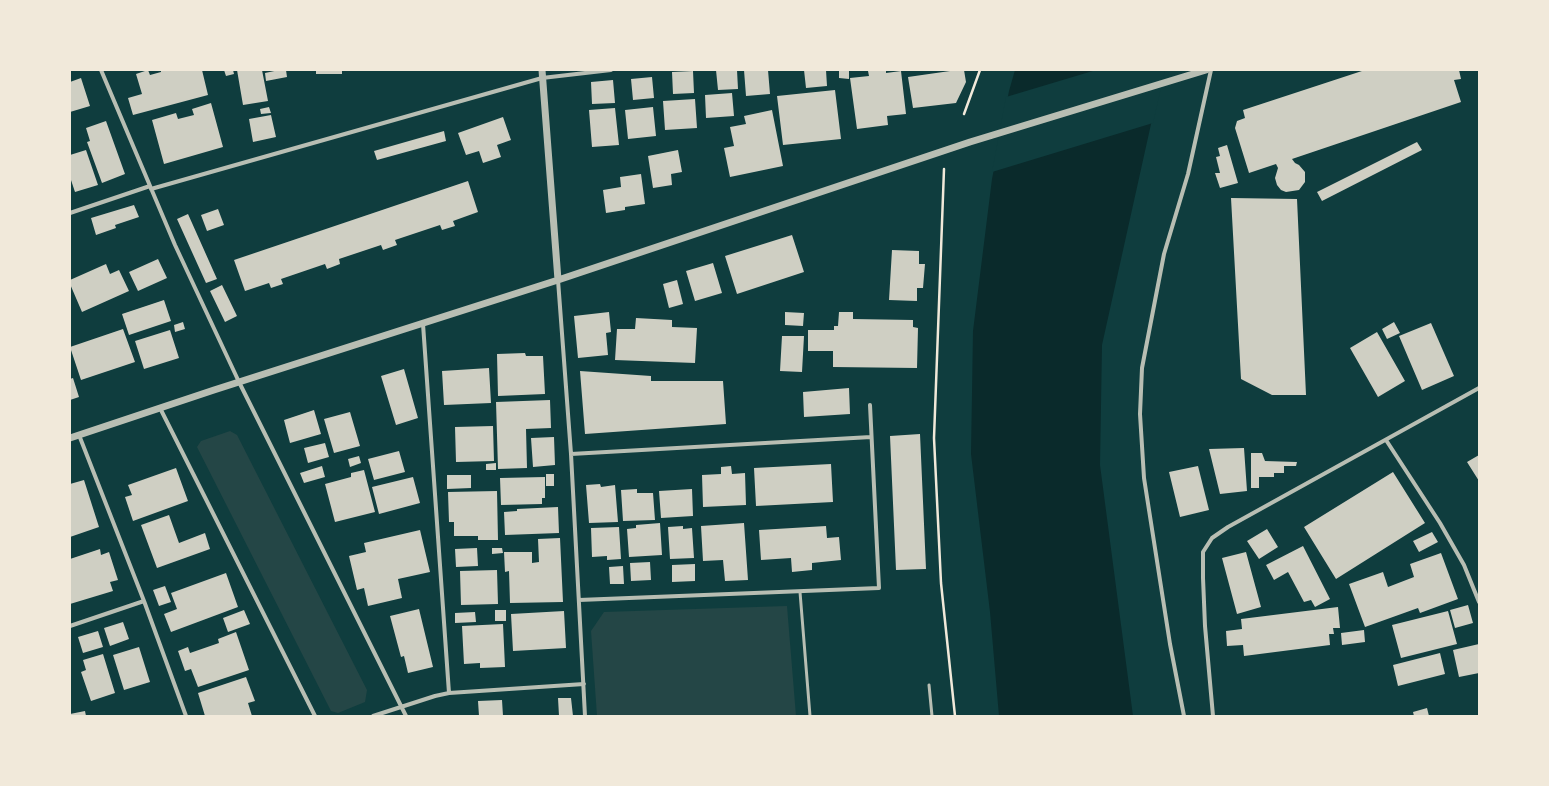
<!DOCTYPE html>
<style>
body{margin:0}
#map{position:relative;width:1549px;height:786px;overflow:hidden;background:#0f3d3e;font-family:Rubik,sans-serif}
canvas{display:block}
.frame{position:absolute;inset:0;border:71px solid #f1e9da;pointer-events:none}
</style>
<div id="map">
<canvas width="1549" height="786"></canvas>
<div class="frame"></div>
</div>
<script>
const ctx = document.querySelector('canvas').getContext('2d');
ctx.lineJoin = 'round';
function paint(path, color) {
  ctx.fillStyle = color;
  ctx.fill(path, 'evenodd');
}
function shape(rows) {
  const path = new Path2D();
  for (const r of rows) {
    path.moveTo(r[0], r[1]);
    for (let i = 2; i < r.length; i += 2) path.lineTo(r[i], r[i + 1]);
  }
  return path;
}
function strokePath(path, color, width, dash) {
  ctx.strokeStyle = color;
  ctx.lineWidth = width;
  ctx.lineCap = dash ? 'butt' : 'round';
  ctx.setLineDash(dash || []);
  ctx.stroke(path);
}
paint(shape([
 [230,431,237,435,367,690,365,702,338,713,331,711,197,447,201,441],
 [787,606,796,716,597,716,591,631,604,612]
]), '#244646');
paint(shape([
 [1015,70,1163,70,1102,345,1100,465,1133,716,999,716,990,612,971,454,973,331,992,179,1009,91]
]), '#0a2a2b');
paint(shape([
 [1096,70,1165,70,1153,123,992,172,1006,97]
]), '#0f3d3e');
paint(shape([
 [148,70,150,75,161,72,161,70,202,70,208,95,133,115,128,98,142,94,136,74],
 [224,70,233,70,234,74,226,76],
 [237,70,262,70,268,101,243,105],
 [279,70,286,70,287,77,266,81,265,73],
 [316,70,342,70,342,74,316,74],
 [716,70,737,70,738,89,718,90],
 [744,70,768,70,770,94,746,96],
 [804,70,826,70,827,86,806,88],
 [839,70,849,70,849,79,839,78],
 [878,70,886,70,886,73,901,71,906,114,887,116,888,125,857,129,850,78,869,76,868,71],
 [957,70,964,70,966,82,956,103,913,108,908,77],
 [1365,70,1459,70,1461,79,1454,80,1461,102,1292,159,1295,163,1299,165,1305,172,1305,182,1299,190,1286,192,1281,190,1277,185,1275,178,1278,168,1276,164,1249,173,1235,128,1237,121,1245,118,1243,110],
 [693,71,694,93,673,94,672,72],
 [652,77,654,98,633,100,631,79],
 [81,78,90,106,70,112,70,82],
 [613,80,615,103,592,104,591,82],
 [835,90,841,139,783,145,777,96],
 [732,93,734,116,706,118,705,95],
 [695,99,697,128,665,130,663,101],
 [211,103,223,147,164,164,152,120,176,113,178,119,194,115,192,109],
 [269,107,271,113,261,114,260,109],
 [653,107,656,136,628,139,625,110],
 [615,108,619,145,592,147,589,110],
 [772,110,783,166,730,177,724,148,734,146,730,127,746,124,744,116],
 [271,115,276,137,253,142,249,119],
 [503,117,511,140,497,145,501,157,483,163,479,151,466,155,458,133],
 [106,121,125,174,102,183,87,142,90,141,86,128],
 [444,131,446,141,377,160,374,151],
 [1417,142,1422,150,1322,201,1317,192],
 [1227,145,1238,183,1220,188,1215,173,1220,173,1216,157,1220,156,1218,148],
 [86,150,98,185,75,192,70,177,70,155],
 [678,150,682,172,671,174,672,185,653,188,648,156],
 [641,174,645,204,625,207,625,210,606,213,603,190,621,187,620,177],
 [468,181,478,212,453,221,455,226,442,230,440,225,395,240,397,245,383,250,381,245,339,259,340,264,327,269,325,264,281,279,283,284,271,288,269,283,245,291,234,260],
 [1231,198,1297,199,1306,395,1272,395,1241,379],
 [134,205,139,217,115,225,116,228,96,235,91,218],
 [218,209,224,225,207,231,201,215],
 [188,214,217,279,206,283,177,219],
 [792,235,804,272,737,294,725,256],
 [892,250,919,251,919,264,925,264,923,288,917,288,917,301,889,300],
 [158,259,167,278,138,291,129,272],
 [713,263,722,293,695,301,686,271],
 [106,264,110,274,119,270,129,291,82,312,70,284,70,280],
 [677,280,683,304,669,308,663,284],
 [222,285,237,316,225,322,210,291],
 [164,300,171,321,129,335,122,314],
 [609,312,611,332,606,333,608,355,578,358,574,316],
 [785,312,804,313,803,326,785,325],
 [839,312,853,312,853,319,913,320,913,327,918,328,917,368,833,367,833,351,808,351,808,330,834,330,834,326,838,326],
 [636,318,672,320,672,327,697,328,695,363,615,360,617,329,635,329],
 [183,322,185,329,175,332,174,325],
 [1394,322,1400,333,1387,339,1382,329],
 [1431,323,1454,376,1422,390,1399,336],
 [123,329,135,362,81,380,70,347],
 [170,330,179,358,144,369,135,341],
 [1377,332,1405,381,1378,397,1350,348],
 [782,336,804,336,802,372,780,371],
 [525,353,526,356,543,356,545,394,498,396,497,354],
 [489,368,491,403,444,405,442,371],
 [404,369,418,418,396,425,381,376],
 [580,371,651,376,651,381,723,381,726,424,585,434],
 [73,378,79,397,70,400,70,379],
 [849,388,850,414,804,417,803,392],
 [550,400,551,428,526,429,527,468,498,469,496,402],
 [314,410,321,434,290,443,284,420],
 [350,412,360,446,334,453,324,419],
 [493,426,494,461,456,462,455,427],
 [920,434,926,569,896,570,890,436],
 [554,437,555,465,533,467,531,438],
 [325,443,329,457,308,463,304,448],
 [1244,448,1247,491,1220,494,1209,449],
 [399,451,405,472,374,480,368,459],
 [1251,453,1262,453,1265,461,1297,462,1296,466,1284,466,1284,473,1274,473,1274,477,1259,477,1259,488,1251,488],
 [1479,455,1479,481,1467,462],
 [359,456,361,463,350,467,348,459],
 [496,463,496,470,486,470,486,464],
 [831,464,833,502,756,506,754,468],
 [322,466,325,477,304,483,300,473],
 [731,466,732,474,745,473,746,505,703,507,702,475,721,474,721,467],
 [1198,466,1209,510,1180,517,1169,472],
 [176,468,188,501,133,521,125,497,132,495,128,485],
 [364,470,375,512,335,522,325,484,351,477,351,473],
 [1393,472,1425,523,1336,579,1304,527],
 [546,474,554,474,554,486,546,486],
 [447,475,471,475,471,488,447,489],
 [413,477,420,503,379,514,372,487],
 [545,477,545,498,542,498,542,504,501,505,500,478],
 [84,480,99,527,70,537,70,484],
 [600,484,601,487,615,485,618,522,589,523,586,485],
 [637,489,637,493,653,493,655,520,623,521,621,490],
 [692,489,693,516,661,518,659,491],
 [497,491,498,540,478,540,478,536,454,536,454,522,449,522,448,492],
 [558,507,559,533,505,535,504,512,517,511,517,509],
 [169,515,179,543,205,533,210,549,157,568,141,525],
 [660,523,662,555,629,557,627,529,636,528,636,525],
 [744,523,748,580,725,581,723,560,703,561,701,526],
 [683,526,683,529,692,528,694,558,670,559,668,527],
 [826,526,827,538,839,537,841,560,812,563,812,570,792,572,791,558,761,560,759,530],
 [619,527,621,559,607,560,607,556,592,557,591,528],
 [1267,529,1278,547,1259,559,1247,541],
 [420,530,430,572,398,579,402,598,368,606,364,588,357,590,349,556,366,552,364,543],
 [1432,532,1438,542,1419,552,1413,541],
 [560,538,563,602,510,603,509,571,505,572,504,552,532,552,532,563,539,562,538,539],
 [1303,546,1330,599,1315,607,1311,600,1304,602,1288,572,1274,580,1266,565],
 [477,548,478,566,456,567,455,549],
 [492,548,502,548,503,553,492,554],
 [100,549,101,555,109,552,118,580,110,582,113,591,70,604,70,559],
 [1246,552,1261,607,1237,614,1222,558],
 [1441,553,1458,599,1420,613,1418,608,1365,627,1349,584,1383,572,1388,587,1414,577,1410,564],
 [650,562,651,580,631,581,630,563],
 [695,564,695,581,672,582,672,565],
 [623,566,624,584,610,584,609,567],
 [497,570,498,604,461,605,460,571],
 [226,573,238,607,171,632,164,614,177,609,171,593],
 [165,586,171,602,159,606,153,590],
 [1468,605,1473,623,1455,628,1450,610],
 [1338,607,1340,628,1333,628,1334,634,1329,634,1330,645,1244,656,1243,645,1227,646,1226,631,1242,629,1241,619],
 [419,609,433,667,408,673,404,656,401,657,390,616],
 [244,610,250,624,228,632,223,618],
 [495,610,506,610,506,621,495,621],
 [564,611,566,648,513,651,511,614],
 [1448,611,1457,644,1401,658,1392,625],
 [475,612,476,622,455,623,455,613],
 [123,622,129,639,110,646,104,628],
 [503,624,505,667,480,668,480,663,464,664,462,626],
 [1364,630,1365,642,1342,645,1341,633],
 [98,631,103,647,83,653,78,637],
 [236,632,249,670,198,687,191,669,185,671,178,651,188,647,190,653,219,643,218,639],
 [1479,644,1479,673,1459,677,1453,650],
 [139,647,150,682,124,690,113,655],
 [1440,653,1445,674,1398,686,1393,665],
 [103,654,115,693,91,701,81,672,86,670,83,660],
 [246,677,255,701,248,703,252,716,205,716,198,693],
 [558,698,571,698,573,716,559,716],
 [502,700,503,716,479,716,478,701],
 [1427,708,1429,716,1414,716,1413,712],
 [85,711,86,716,70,716,70,714]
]), '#cfcfc3');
strokePath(shape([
 [964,114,980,70],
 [944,169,934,438,941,583,955,716]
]), '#f1e9da', 2.5);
strokePath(shape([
 [800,592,810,716],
 [929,685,932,716]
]), '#b8beb3', 3);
strokePath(shape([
 [101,70,175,245,239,382,406,716],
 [151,189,542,78,611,70],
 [70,213,150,186],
 [558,280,571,454,585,716],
 [423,324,449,693],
 [160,408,315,716],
 [79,435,144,601,186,716],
 [1386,440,1440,523,1464,565,1479,602],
 [571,454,871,437],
 [579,600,879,588,870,405],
 [70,626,144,601],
 [373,716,435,696,449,693,584,684],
 [1184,716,1170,644,1144,478,1140,414,1142,368,1164,254,1188,174,1211,70],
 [1213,716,1205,626,1203,578,1203,552,1212,538,1228,527,1479,388]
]), '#b8beb3', 4);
strokePath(shape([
 [542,70,558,280],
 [70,438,214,390,558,280,970,142,1206,70]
]), '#b8beb3', 7);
</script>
